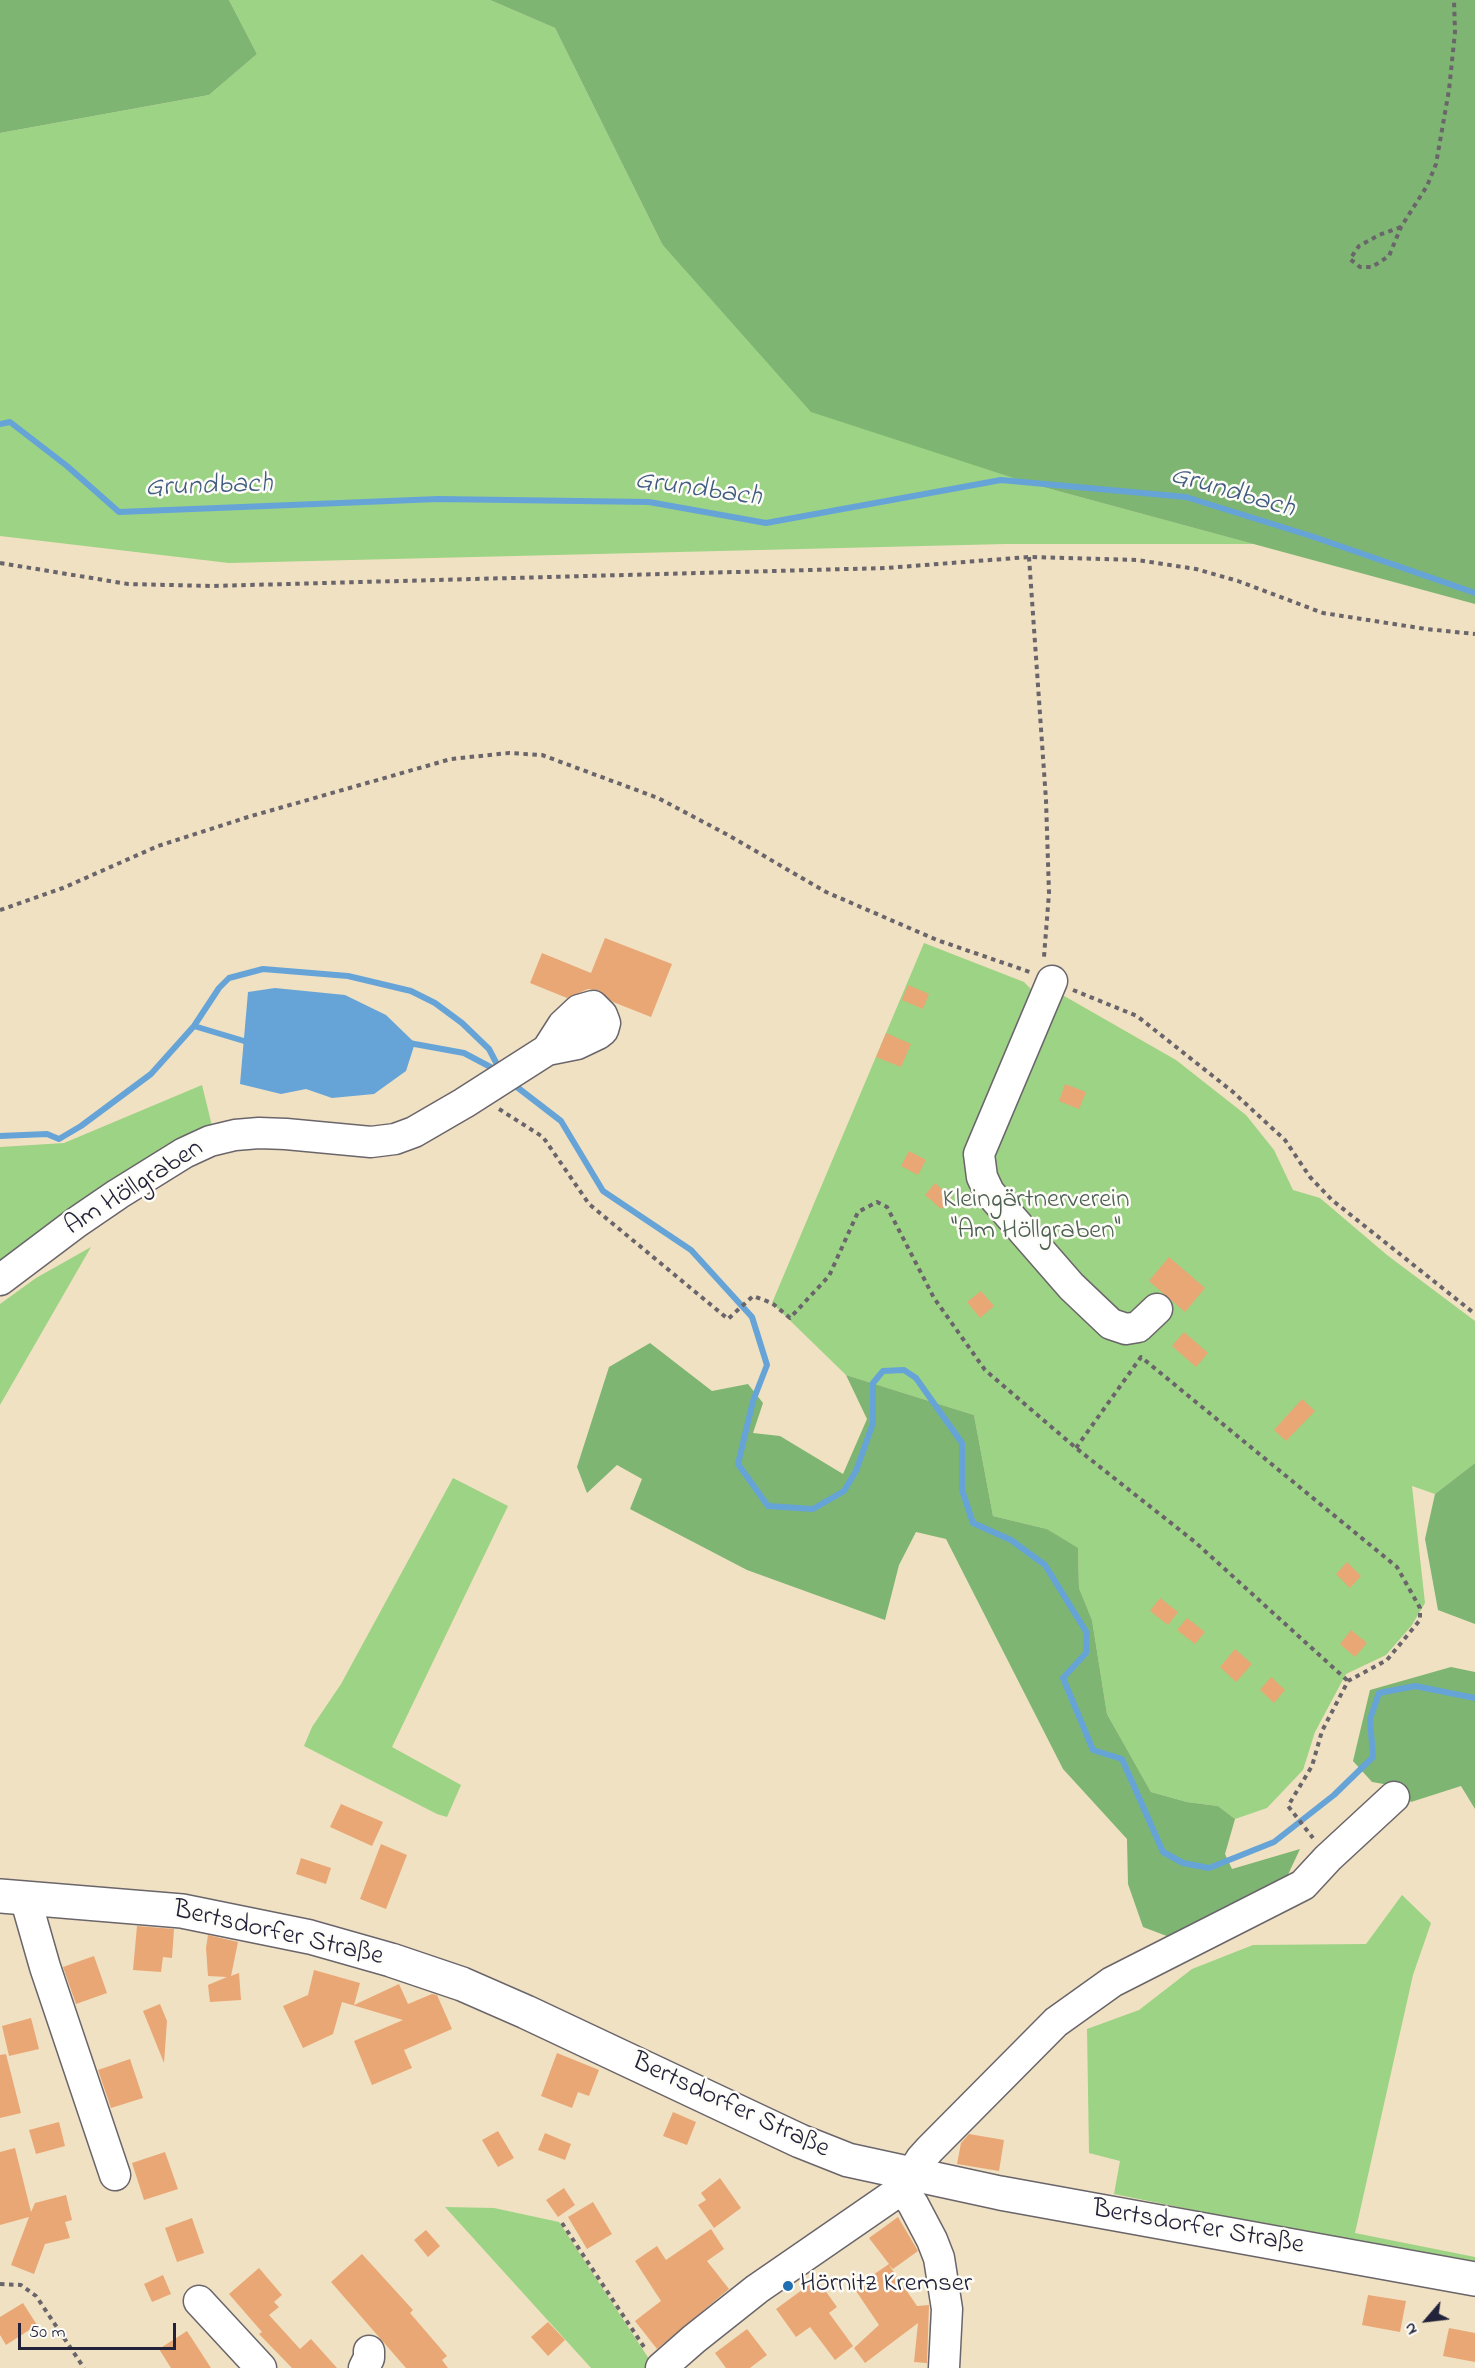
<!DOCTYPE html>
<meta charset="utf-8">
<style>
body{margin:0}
#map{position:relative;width:1475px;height:2368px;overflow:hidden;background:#f0e1c2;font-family:"Indie Flower",sans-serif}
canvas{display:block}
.north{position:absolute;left:1397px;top:2290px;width:60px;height:60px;-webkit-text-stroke:4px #fdfcf7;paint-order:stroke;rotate:242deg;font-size:16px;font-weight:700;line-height:24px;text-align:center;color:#22223b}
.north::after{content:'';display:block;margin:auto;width:21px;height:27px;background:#22223b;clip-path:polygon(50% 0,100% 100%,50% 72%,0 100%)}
.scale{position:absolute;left:18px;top:2323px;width:158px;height:27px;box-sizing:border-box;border:3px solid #22223b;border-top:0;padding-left:8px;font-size:18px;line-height:21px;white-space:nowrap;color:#22223b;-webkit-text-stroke:4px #fdfcf7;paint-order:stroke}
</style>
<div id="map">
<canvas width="1475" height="2368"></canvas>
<div class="north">N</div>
<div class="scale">50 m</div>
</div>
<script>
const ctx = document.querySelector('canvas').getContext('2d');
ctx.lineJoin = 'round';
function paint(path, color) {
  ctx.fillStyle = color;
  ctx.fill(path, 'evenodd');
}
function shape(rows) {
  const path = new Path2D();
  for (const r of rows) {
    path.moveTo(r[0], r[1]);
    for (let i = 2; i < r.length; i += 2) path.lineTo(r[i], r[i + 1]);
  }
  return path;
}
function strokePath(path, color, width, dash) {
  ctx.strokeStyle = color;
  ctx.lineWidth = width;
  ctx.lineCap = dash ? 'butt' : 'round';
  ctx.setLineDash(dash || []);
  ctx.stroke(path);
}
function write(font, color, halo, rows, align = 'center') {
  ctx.font = font + ' "Indie Flower",sans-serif';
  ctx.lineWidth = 5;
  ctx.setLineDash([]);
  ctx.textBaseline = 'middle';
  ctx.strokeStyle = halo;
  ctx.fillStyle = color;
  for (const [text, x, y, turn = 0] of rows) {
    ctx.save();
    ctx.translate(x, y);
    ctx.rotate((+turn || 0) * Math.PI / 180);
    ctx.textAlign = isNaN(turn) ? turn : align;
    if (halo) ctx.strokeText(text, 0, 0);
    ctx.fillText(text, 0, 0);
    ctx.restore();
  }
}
paint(shape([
 [229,0,490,0,555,28,662,244,1032,484,1254,544,1005,544,229,563,0,536,0,133,209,95,257,54],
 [924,943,1024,982,1037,995,1059,993,1176,1060,1246,1115,1274,1150,1293,1190,1320,1198,1387,1255,1475,1321,1475,1463,1435,1494,1412,1486,1425,1603,1412,1625,1386,1655,1346,1674,1315,1732,1303,1770,1267,1808,1235,1819,1218,1806,1187,1802,1151,1792,1107,1714,1092,1620,1079,1588,1078,1549,1047,1529,993,1516,974,1415,846,1375,772,1303],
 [202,1085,214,1134,0,1274,0,1147,64,1143],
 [91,1247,0,1405,0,1304,36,1278],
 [453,1478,508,1506,392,1747,461,1785,447,1817,437,1814,304,1746,312,1727,341,1684],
 [1402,1895,1431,1923,1413,1975,1355,2233,1475,2257,1475,2267,1114,2194,1120,2161,1089,2153,1087,2029,1139,2010,1192,1969,1253,1945,1366,1944],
 [445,2207,494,2208,559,2222,655,2368,591,2368]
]), '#9dd384');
paint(shape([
 [0,0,229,0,257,54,209,95,0,133],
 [490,0,1475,0,1475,604,1032,484,811,412,662,244,555,28],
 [650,1343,712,1391,748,1384,763,1403,753,1433,780,1436,843,1474,867,1419,846,1375,974,1415,993,1516,1047,1529,1078,1548,1079,1588,1092,1620,1107,1714,1151,1792,1187,1802,1218,1806,1235,1819,1225,1854,1232,1869,1300,1849,1285,1881,1172,1938,1143,1927,1128,1884,1127,1839,1063,1769,946,1539,916,1532,899,1565,885,1620,747,1570,630,1509,642,1479,617,1465,587,1493,577,1467,609,1367],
 [1475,1463,1475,1624,1438,1610,1425,1539,1435,1494],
 [1451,1667,1475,1672,1475,1809,1461,1786,1411,1802,1395,1786,1372,1782,1353,1761,1370,1690]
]), '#7eb572');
paint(shape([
 [275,988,345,995,386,1015,415,1043,406,1071,374,1094,332,1098,306,1089,281,1094,240,1084,248,992]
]), '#66a4d8');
strokePath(shape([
 [0,424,10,422,67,466,119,512,438,499,649,502,766,523,1001,480,1186,497,1311,536,1475,593],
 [194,1026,244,1041,252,1041],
 [409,1043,464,1053,498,1071],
 [513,1084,561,1121,603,1191,691,1250,752,1317,767,1365,753,1401,738,1464,768,1506,813,1509,844,1491,856,1471,873,1423,873,1383,883,1371,904,1370,916,1378,962,1443,962,1490,973,1523,1011,1540,1045,1565,1087,1633,1086,1653,1063,1678,1093,1750,1122,1759,1163,1852,1183,1863,1209,1868,1274,1842,1334,1795,1373,1757,1370,1719,1379,1693,1415,1686,1475,1698],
 [0,1136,47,1134,59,1139,81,1126,151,1074,194,1026,219,988,229,978,263,969,348,976,411,991,435,1003,462,1023,489,1049,501,1072]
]), '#66a4d8', 6);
paint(shape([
 [605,938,672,964,651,1017,613,1002,598,990,588,989,567,998,530,983,542,953,591,973],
 [908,985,929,994,923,1009,902,1000],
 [886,1033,911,1044,901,1067,876,1057],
 [1065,1084,1086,1092,1079,1109,1059,1101],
 [909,1151,926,1160,918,1175,901,1166],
 [935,1183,952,1198,941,1209,925,1195],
 [1169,1257,1205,1288,1185,1312,1149,1281],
 [981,1291,994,1306,980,1318,967,1302],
 [1184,1332,1208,1353,1196,1367,1172,1346],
 [1302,1399,1315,1411,1286,1441,1274,1430],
 [1347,1562,1361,1576,1350,1588,1336,1574],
 [1160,1598,1178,1612,1168,1625,1150,1611],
 [1187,1618,1205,1632,1195,1644,1177,1630],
 [1351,1630,1367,1643,1355,1657,1340,1644],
 [1235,1649,1252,1664,1236,1682,1220,1667],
 [1271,1677,1285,1690,1274,1703,1260,1690],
 [341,1804,383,1822,372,1846,330,1827],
 [381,1844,407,1855,386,1909,360,1899],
 [301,1858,331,1868,326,1884,296,1874],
 [137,1926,174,1929,172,1958,163,1957,161,1972,133,1970],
 [208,1935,238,1942,231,1976,239,1973,241,2000,210,2002,208,1985,227,1977,208,1976,206,1948],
 [94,1956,107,1993,76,2004,63,1967],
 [314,1970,360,1983,354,2005,399,1984,408,2004,432,1994,437,1995,452,2029,404,2050,412,2068,372,2085,354,2041,403,2020,342,2002,333,2034,303,2048,283,2006,308,1995],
 [160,2004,167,2021,164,2063,143,2011],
 [31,2018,39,2049,9,2056,2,2026],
 [557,2053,599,2070,589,2096,578,2092,572,2108,541,2096],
 [6,2054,21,2113,0,2118,0,2055],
 [130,2059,143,2098,111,2108,98,2070],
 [673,2112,696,2122,687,2145,663,2136],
 [59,2122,65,2146,36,2154,29,2130],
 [498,2131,514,2158,498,2167,482,2140],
 [545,2133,571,2144,565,2160,538,2150],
 [969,2134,1004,2140,999,2171,957,2164,961,2143],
 [15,2148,31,2212,35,2203,66,2195,72,2220,65,2222,70,2238,45,2244,34,2274,11,2265,29,2217,0,2225,0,2152],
 [165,2152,178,2189,144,2200,132,2163],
 [720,2178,741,2208,714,2228,698,2205,706,2200,701,2193],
 [564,2188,575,2205,558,2217,546,2200],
 [593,2202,612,2234,587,2249,568,2217],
 [898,2217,918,2251,893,2269,889,2265,917,2306,929,2305,927,2363,914,2362,918,2323,865,2363,854,2348,879,2325,854,2288,889,2264,869,2238],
 [192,2218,204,2253,177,2262,165,2228],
 [711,2229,724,2249,707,2261,729,2289,657,2349,635,2321,661,2301,635,2261,657,2246,666,2260],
 [426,2230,440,2246,428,2257,414,2240],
 [362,2254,413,2310,410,2313,447,2356,442,2360,448,2368,406,2368,331,2282],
 [259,2268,282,2295,274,2302,279,2307,269,2315,300,2349,311,2339,337,2368,292,2368,259,2334,262,2332,229,2294],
 [163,2275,171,2294,152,2302,144,2284],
 [817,2279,837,2307,829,2313,853,2346,835,2360,810,2327,796,2337,776,2309],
 [1368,2295,1406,2301,1400,2332,1362,2325],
 [23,2303,37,2325,6,2345,0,2335,0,2317],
 [548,2322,565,2340,548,2356,531,2337],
 [1449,2328,1475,2333,1475,2362,1443,2356],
 [747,2329,767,2355,750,2368,726,2368,715,2353],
 [187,2331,211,2368,171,2368,159,2349]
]), '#e9a775');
const minor = shape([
 [1052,981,979,1154,982,1177,989,1192,1071,1286,1111,1324,1126,1329,1138,1327,1157,1309],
 [0,1280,77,1222,118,1194,184,1153,210,1141,235,1135,259,1133,286,1134,371,1142,395,1139,414,1132,464,1103,547,1050,577,1044,598,1034,603,1030,605,1023,602,1015,593,1006,579,1010,563,1025,547,1050],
 [25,1897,45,1967,115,2175],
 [902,2189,913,2204,932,2240,939,2258,947,2309,944,2368],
 [199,2301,261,2368],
 [364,2368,369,2358,369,2351],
 [661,2368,694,2339,757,2289,902,2189,921,2159,930,2149,1056,2022,1112,1982,1303,1885,1328,1858,1394,1797]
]);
const major = shape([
 [0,1896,182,1911,310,1937,391,1960,462,1984,526,2012,800,2141,848,2160,1000,2193,1475,2279]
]);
strokePath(minor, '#6a656a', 33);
strokePath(major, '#6a656a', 36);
strokePath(shape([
 [1401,227,1379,235,1359,246,1350,259,1360,267,1372,267,1389,256,1401,227,1427,186,1436,164,1449,90,1455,32,1454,0],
 [1029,557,1046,800,1049,893,1044,957],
 [0,563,128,584,212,586,886,568,1029,557,1137,560,1196,569,1238,581,1323,613,1426,629,1475,634],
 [0,910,63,888,158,846,248,817,451,759,509,753,542,755,658,798,728,835,826,892,937,940,1030,972],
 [1073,990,1137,1016,1233,1092,1285,1140,1310,1177,1332,1200,1475,1314],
 [499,1109,543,1137,589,1204,728,1319,753,1296,772,1303,790,1318,829,1276,858,1212,877,1202,887,1207,934,1298,985,1370,1076,1448,1195,1542,1348,1681],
 [1076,1448,1141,1357,1397,1567,1420,1608,1420,1620,1387,1660,1348,1681,1322,1731,1312,1766,1288,1806,1313,1838],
 [562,2223,646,2350],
 [0,2284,21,2285,36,2296,84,2368]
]), '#6a656a', 4, [4.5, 4.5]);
strokePath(minor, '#fff', 30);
strokePath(major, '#fff', 33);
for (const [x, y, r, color] of [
 [788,2286,6,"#1f6fb2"]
]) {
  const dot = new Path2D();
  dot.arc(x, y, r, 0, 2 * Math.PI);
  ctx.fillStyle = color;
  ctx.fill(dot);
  strokePath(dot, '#fdfcf7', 2);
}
write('27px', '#22223b', '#fdfcf7', [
 ["Am Höllgraben",135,1189,-32],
 ["Bertsdorfer Straße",278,1935,13],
 ["Bertsdorfer Straße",730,2107,25],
 ["Bertsdorfer Straße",1198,2229,10]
]);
write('27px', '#4d6055', '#fdfcf7', [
 ["Kleingärtnerverein",1036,1202],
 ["\"Am Höllgraben\"",1036,1233]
]);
write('27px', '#22223b', '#fdfcf7', [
 ["Hörnitz Kremser",800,2286]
], 'left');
write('italic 28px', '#415c82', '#fdfcf7', [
 ["Grundbach",209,488,-2],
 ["Grundbach",698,491,8],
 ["Grundbach",1232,494,16]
]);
</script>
